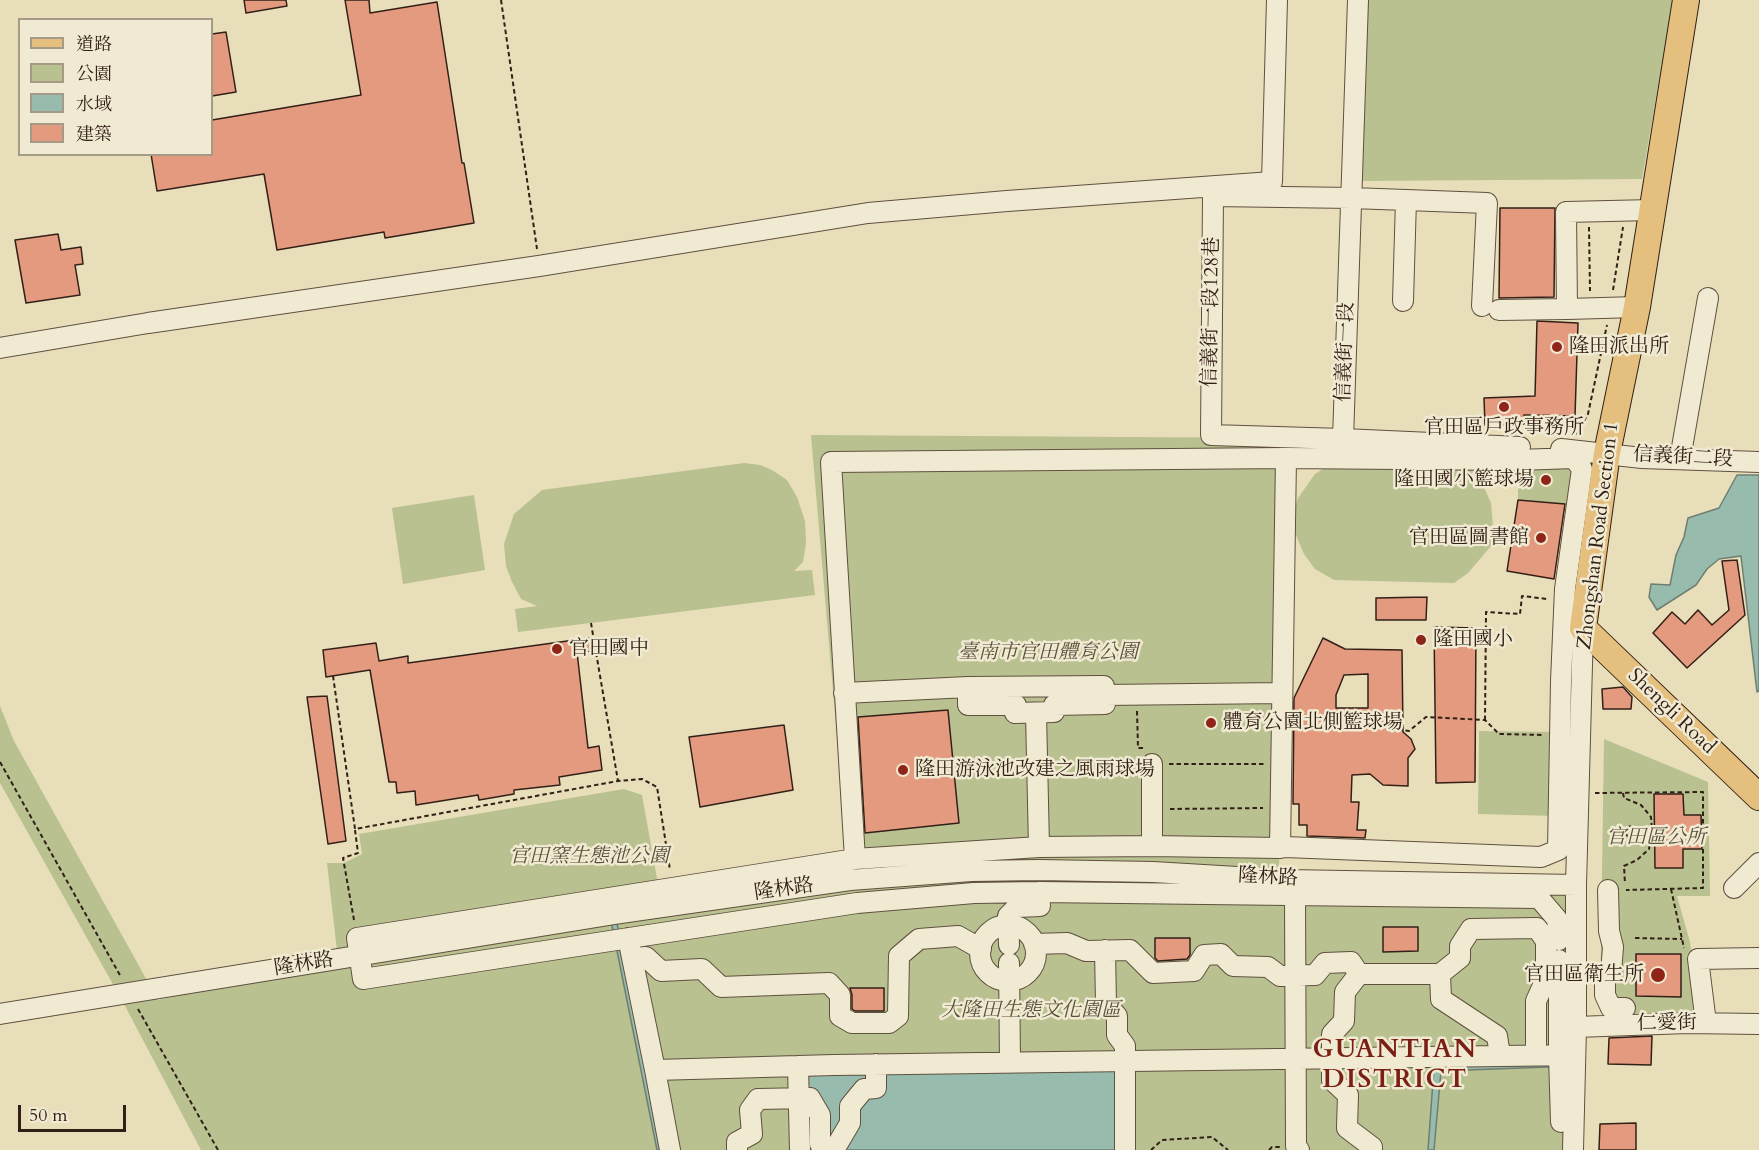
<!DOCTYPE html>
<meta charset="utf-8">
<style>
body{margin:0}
#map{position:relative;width:1759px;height:1150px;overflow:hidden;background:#e9deba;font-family:Cardo,"Noto Serif TC",serif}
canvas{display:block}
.legend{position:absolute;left:18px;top:18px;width:195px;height:138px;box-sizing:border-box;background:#f1ead2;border:2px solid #a59987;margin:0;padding:8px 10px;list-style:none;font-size:18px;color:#322017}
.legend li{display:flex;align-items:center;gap:12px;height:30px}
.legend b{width:30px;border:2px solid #a59987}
.scale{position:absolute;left:18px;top:1105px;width:108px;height:27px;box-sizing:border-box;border:3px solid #322017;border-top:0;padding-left:8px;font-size:18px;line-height:21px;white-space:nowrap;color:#322017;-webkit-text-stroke:4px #f1ead2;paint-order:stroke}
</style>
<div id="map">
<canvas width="1759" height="1150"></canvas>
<ul class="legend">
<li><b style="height:8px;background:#e4bf7d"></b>道路</li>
<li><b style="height:16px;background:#b8c18f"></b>公園</li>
<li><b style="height:16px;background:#97bcad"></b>水域</li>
<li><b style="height:16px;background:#e49a7f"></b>建築</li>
</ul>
<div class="scale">50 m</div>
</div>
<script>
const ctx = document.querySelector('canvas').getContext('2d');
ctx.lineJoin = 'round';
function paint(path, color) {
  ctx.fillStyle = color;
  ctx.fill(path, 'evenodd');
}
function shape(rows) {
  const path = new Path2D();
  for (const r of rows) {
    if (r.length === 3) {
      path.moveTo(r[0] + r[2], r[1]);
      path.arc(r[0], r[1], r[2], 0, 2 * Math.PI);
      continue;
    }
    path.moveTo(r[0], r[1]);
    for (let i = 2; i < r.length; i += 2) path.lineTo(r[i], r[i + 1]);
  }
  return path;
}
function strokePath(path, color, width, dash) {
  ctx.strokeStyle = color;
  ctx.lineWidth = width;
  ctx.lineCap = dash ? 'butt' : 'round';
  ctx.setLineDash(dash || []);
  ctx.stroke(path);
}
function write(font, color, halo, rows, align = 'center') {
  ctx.font = font + ' Cardo,"Noto Serif TC",serif';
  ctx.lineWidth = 5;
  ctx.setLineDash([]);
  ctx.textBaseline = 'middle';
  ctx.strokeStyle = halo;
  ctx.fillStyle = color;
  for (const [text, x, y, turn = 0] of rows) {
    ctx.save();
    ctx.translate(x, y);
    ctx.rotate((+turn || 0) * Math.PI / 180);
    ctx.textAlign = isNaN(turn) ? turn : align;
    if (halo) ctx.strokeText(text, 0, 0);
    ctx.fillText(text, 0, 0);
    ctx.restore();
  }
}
paint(shape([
 [1365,0,1673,0,1642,179,1358,181],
 [811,435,1286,438,1279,873,1576,885,1573,1150,201,1150,124,1004,0,783,0,706,14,741,158,1000,338,960,327,863,344,863,362,854,359,834,624,789,642,795,658,884,847,854],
 [1574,458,1575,505,1518,500,1518,460],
 [744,463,760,465,772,470,787,480,797,497,805,521,806,543,803,562,794,571,812,570,815,595,518,632,515,609,537,606,521,599,512,582,506,566,504,544,514,514,542,490],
 [1457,463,1472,469,1482,483,1491,503,1493,526,1491,546,1468,573,1454,583,1334,580,1315,569,1304,554,1295,533,1293,513,1298,498,1315,474,1330,464],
 [474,495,485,570,403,584,392,508],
 [1479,731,1557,732,1557,816,1478,814],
 [1604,739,1708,782,1710,896,1677,896,1690,942,1702,1016,1600,1012]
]), '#b8c18f');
const water = shape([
 [1737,475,1759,475,1759,691,1757,692,1741,556,1719,559,1707,569,1696,585,1657,610,1649,597,1651,584,1670,585,1676,555,1684,537,1688,518,1719,508,1737,475],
 [615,914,664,1150,657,1150,610,916,615,914],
 [1125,1061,1128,1150,800,1150,798,1066,1125,1061],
 [1575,1062,1575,1066,1441,1071,1434,1150,1428,1150,1434,1067,1575,1062]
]);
paint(water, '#97bcad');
strokePath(water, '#6f7e71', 1.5);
const building = shape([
 [244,0,286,0,287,6,246,13,244,0],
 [345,0,369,0,370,13,437,2,462,163,464,163,474,223,385,238,384,232,277,250,264,174,157,191,151,154,212,154,212,120,361,95,345,0],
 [226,32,236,92,212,96,212,34,226,32],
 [1500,208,1555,208,1554,297,1499,298,1500,208],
 [58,234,61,250,81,247,83,264,75,265,80,295,26,303,15,240,58,234],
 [1537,321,1578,323,1575,416,1524,415,1524,424,1485,425,1484,398,1535,396,1537,321],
 [1518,500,1565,504,1554,579,1507,571,1518,500],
 [1737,560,1745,615,1687,668,1653,633,1672,612,1685,624,1698,610,1712,625,1729,610,1722,561,1737,560],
 [1427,597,1426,620,1376,620,1376,598,1427,597],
 [1434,627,1476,628,1475,782,1436,783,1434,627],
 [589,638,591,651,577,652,588,748,599,746,602,770,559,777,560,785,514,790,514,794,479,800,478,795,416,805,415,791,397,793,396,782,389,782,370,670,326,677,323,650,376,643,379,661,408,656,408,663,589,638],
 [1323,638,1345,649,1402,650,1403,732,1411,739,1415,749,1408,758,1408,786,1383,785,1370,774,1352,775,1351,802,1359,802,1357,830,1366,830,1365,838,1307,836,1307,825,1299,825,1299,804,1293,804,1294,698,1323,638],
 [1368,674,1368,708,1336,708,1336,695,1344,675,1368,674],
 [1623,687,1632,697,1631,709,1603,709,1602,689,1623,687],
 [327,696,346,841,328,844,307,697,327,696],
 [948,710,959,823,865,833,858,717,948,710],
 [784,725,793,790,700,807,689,737,784,725],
 [1654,794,1683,794,1684,815,1701,815,1702,849,1683,849,1683,868,1655,868,1654,794],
 [1631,826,1640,832,1633,838,1629,838,1625,833,1626,827,1631,826],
 [1383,927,1418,927,1418,951,1383,952,1383,927],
 [1155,938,1190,938,1190,955,1187,959,1158,961,1155,958,1155,938],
 [1636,954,1681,954,1681,997,1636,996,1636,954],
 [850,988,884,988,884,1011,855,1011,852,1009,852,995,850,988],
 [1652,1036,1651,1065,1608,1064,1609,1038,1652,1036],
 [1636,1123,1636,1150,1599,1150,1600,1124,1636,1123]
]);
paint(building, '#e49a7f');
strokePath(building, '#322017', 1.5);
const minor = shape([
 [1358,0,1343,439,1520,447],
 [1403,301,1406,200],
 [1637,307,1567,309,1566,212,1653,210],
 [1499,310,1567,309],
 [0,348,148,323,539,266,868,213,1007,201,1272,182,1277,0],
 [1343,439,1211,435,1213,196,1352,198,1487,203,1482,306],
 [1561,449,1642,458,1759,462],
 [1680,459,1708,298],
 [968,687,1104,686,1104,695],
 [844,693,968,687,968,705,1016,705,1015,713,1054,712,1054,705,1105,704,1104,695,1282,693],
 [1036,713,1039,847],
 [1152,846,1152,764],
 [1280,848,1286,458,1518,460,1574,458,1582,469,1565,589,1561,681,1558,850,1541,857,1285,847,1280,848,1152,846,1039,847,855,859,831,462,1286,458],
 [855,859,357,938,363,979,857,903,974,893,1039,892,1539,898,1557,919,1559,940],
 [1734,888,1759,863],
 [1608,890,1609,931,1613,947,1611,973,1605,977,1605,995,1611,1008,1625,1008],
 [1295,895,1296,1146,1299,1150],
 [1008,953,28],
 [628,938,655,1070,834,1065,1575,1055],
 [1034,944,1067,943,1086,951,1130,950,1153,973,1194,971,1204,955,1221,954,1233,966,1268,967,1280,976,1315,975,1325,963,1351,962,1359,974,1440,974,1460,958,1460,946,1471,929,1537,928,1546,941,1546,979,1536,1001,1536,1055],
 [1009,945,1008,916,1017,907,1040,906,1039,892],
 [1105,950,1106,1004,1117,1016,1117,1035,1125,1046,1125,1150],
 [633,958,646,957,661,971,702,969,721,987,829,983,840,995,840,1016,852,1023,889,1023,898,1016,899,956,919,939,958,936,981,949],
 [1559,960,1559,1055,1561,1122],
 [1009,963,1010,1062],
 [1359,974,1345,992,1344,1021,1332,1034,1332,1080,1348,1095,1347,1128,1372,1147,1372,1150],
 [1440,974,1441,999,1497,1036,1500,1055],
 [0,1014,615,914,850,880,971,871,1039,870,1153,872,1287,880,1576,885],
 [1706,1023,1698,959,1759,958],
 [1576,1027,1688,1023,1759,1024],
 [798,1066,800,1150],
 [655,1070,670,1150],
 [737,1150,737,1142,752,1134,750,1110,758,1099,810,1098,820,1115,820,1144,830,1150],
 [834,1150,850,1123,850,1106,864,1089,876,1088,876,1064],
 [1573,1150,1576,1027,1576,885,1583,628]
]);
const major = shape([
 [1686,0,1637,307,1607,453,1583,628,1759,797]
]);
strokePath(minor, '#605040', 22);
strokePath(major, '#322017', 28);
strokePath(shape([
 [501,0,537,249],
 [1589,227,1590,291],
 [1613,290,1623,227],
 [1576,434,1588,414,1607,325],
 [591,623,618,781],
 [333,676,355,829,618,781,642,779,657,787,670,870],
 [1137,711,1138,748,1146,748],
 [1485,720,1486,612,1520,614,1522,596,1547,599],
 [1346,722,1409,731,1426,717,1485,720,1499,734,1543,735],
 [0,762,121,977],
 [1169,764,1265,764],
 [1595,793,1703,792,1703,888,1626,890],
 [1623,793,1624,798,1641,805,1651,817,1652,831,1649,849,1637,860,1624,866,1625,884],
 [1170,809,1263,808],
 [1671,889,1684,948],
 [354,920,343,858,358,853,355,830],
 [1635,938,1682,939],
 [138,1009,218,1150],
 [1151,1150,1162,1140,1212,1137,1228,1150],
 [1269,1150,1272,1147,1280,1147]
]), '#322017', 2, [4.5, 3]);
strokePath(minor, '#f1ead2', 20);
strokePath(major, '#e4bf7d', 26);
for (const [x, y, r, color] of [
 [1557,347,6,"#8f2418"],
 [1504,407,6,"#8f2418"],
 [1546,480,6,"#8f2418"],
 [1541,538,6,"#8f2418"],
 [1421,640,6,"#8f2418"],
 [557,649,6,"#8f2418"],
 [1211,723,6,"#8f2418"],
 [903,770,6,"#8f2418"],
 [1658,975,8,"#8f2418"]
]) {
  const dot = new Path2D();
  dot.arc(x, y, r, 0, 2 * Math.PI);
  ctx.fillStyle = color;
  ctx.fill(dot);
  strokePath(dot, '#f1ead2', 2);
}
write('20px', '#322017', '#f1ead2', [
 ["信義街一段128巷",1212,312,-89],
 ["信義街一段",1346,352,-88],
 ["信義街二段",1683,458,3],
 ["Zhongshan Road Section 1",1599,536,-83],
 ["Shengli Road",1671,712,44],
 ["隆林路",1268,878,3],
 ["隆林路",784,890,-8],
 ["隆林路",304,965,-9],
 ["仁愛街",1667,1024,-1]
]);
write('20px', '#322017', '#f1ead2', [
 ["隆田派出所",1569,347],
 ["官田區戶政事務所",1504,428,"center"],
 ["隆田國小籃球場",1534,480,"right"],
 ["官田區圖書館",1529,538,"right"],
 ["隆田國小",1433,640],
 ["官田國中",569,649],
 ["體育公園北側籃球場",1223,723],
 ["隆田游泳池改建之風雨球場",915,770],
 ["官田區衛生所",1644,975,"right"]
], 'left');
write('italic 20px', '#5a503b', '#f1ead2', [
 ["臺南市官田體育公園",1048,653],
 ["官田區公所",1656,838],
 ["官田窯生態池公園",589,857],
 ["大隆田生態文化園區",1031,1011]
]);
ctx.letterSpacing = '1.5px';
write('bold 26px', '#7a1f14', '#f1ead2', [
 ["GUANTIAN",1395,1051],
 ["DISTRICT",1395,1081]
]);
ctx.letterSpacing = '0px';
</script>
